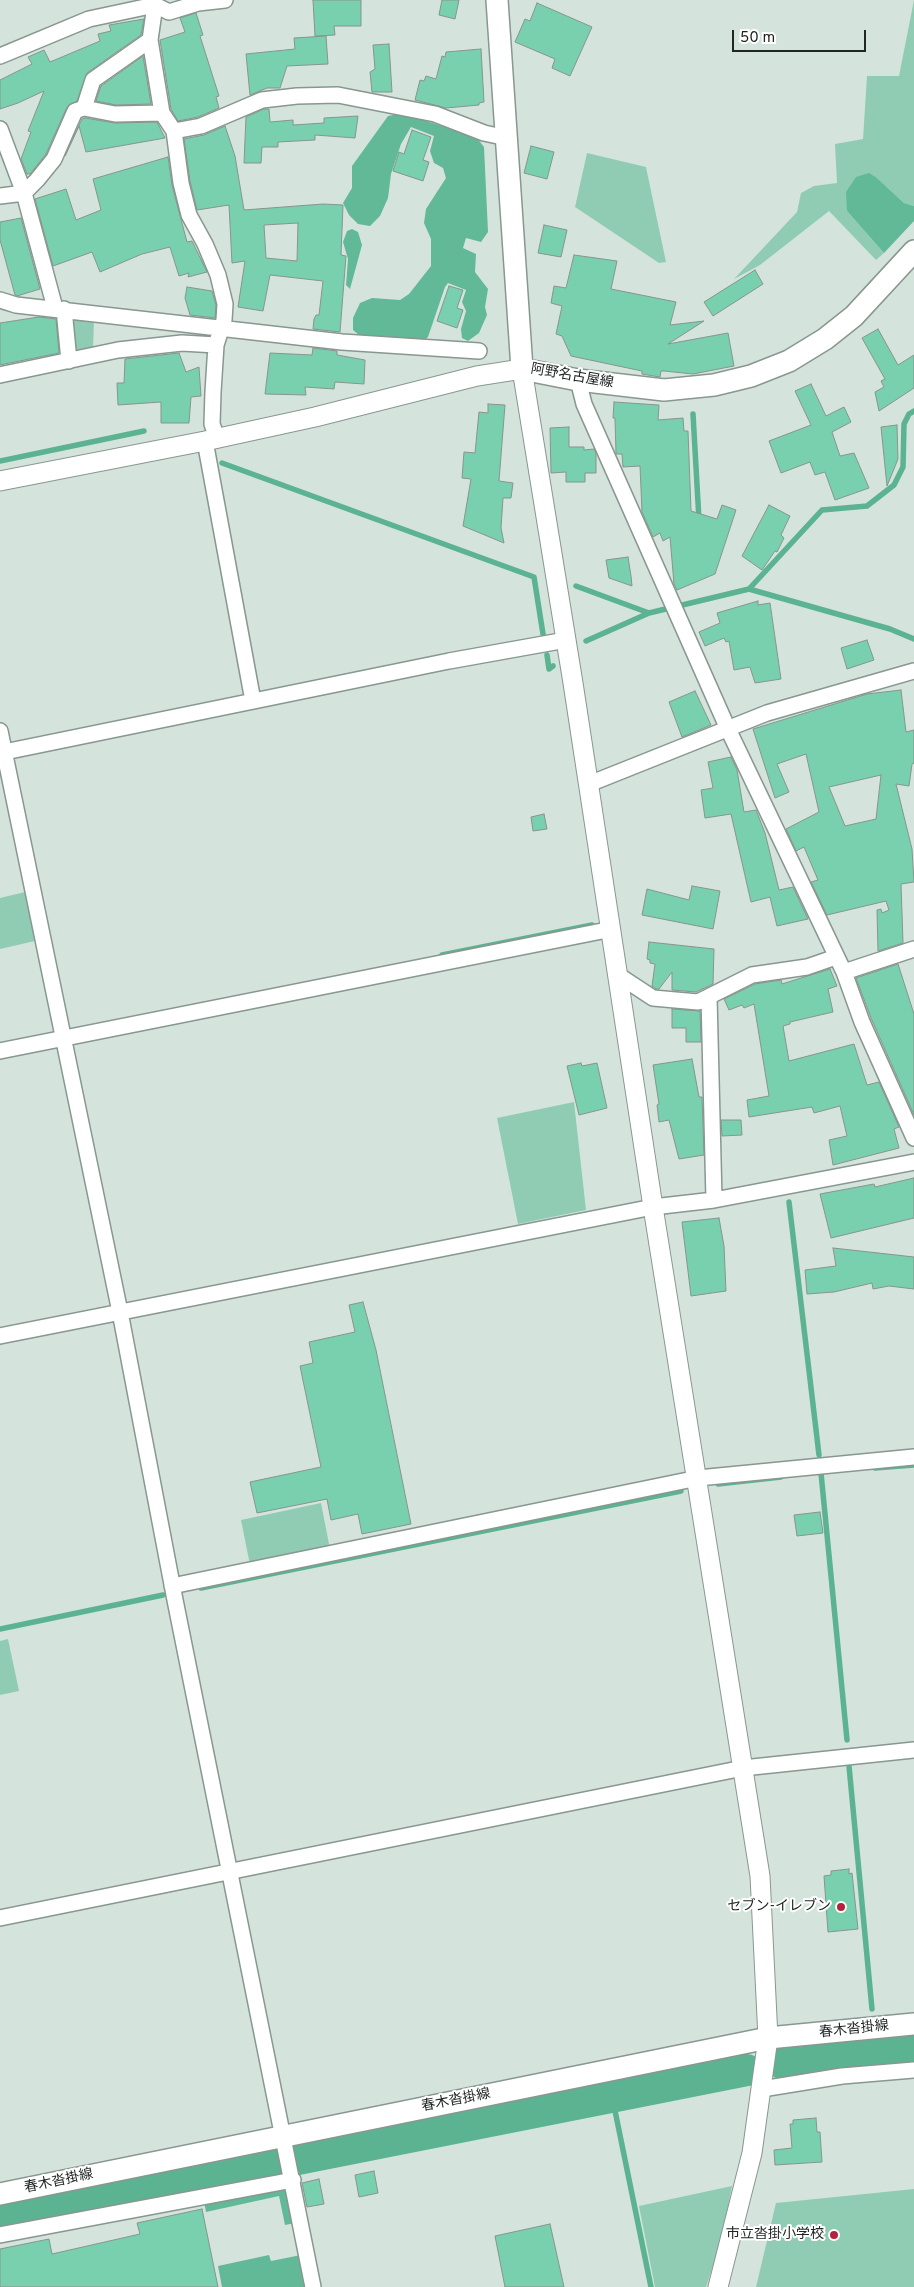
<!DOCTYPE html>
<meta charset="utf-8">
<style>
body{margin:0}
#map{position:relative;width:914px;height:2287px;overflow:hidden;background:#d4e4dd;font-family:Overpass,sans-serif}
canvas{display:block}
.scale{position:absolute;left:732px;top:30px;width:134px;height:22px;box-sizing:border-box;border:2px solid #202623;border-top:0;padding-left:6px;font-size:15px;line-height:18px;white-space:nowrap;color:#202623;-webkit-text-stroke:4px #fff;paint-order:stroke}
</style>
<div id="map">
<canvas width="914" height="2287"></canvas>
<div class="scale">50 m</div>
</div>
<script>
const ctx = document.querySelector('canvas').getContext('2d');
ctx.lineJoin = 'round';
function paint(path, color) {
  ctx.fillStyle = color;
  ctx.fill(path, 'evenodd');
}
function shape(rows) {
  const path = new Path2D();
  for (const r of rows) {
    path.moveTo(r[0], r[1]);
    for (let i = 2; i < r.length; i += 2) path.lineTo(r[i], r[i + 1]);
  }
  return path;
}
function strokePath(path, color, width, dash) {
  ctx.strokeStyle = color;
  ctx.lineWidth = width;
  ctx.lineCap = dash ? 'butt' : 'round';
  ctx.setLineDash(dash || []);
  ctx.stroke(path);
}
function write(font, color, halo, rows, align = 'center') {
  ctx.font = font + ' Overpass,"Noto Sans JP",sans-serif';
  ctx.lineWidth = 4;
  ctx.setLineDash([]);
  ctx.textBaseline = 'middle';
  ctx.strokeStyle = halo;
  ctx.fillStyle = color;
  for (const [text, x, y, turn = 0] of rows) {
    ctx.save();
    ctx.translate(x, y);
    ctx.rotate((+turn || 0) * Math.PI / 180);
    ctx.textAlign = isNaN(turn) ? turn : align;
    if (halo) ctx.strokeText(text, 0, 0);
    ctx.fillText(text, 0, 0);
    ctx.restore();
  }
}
paint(shape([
 [914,0,914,206,904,203,877,178,847,211,884,253,876,260,829,211,760,265,734,279,797,212,801,193,814,186,837,183,835,144,863,139,867,76,899,76],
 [587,153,646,167,666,262,659,263,575,207],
 [68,316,94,318,93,351,72,356],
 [25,892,35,941,0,949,0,898],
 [574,1102,586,1210,518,1224,497,1118],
 [321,1503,330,1549,250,1565,241,1520],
 [8,1639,19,1691,0,1695,0,1641],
 [732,2186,722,2238,706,2287,655,2287,639,2206],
 [914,2189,914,2287,756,2287,776,2203]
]), '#90ccb3');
paint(shape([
 [403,113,477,138,484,147,488,232,481,242,466,238,463,248,476,254,475,272,488,289,485,307,487,315,479,333,468,341,462,338,461,329,466,311,462,302,466,290,448,283,445,287,428,337,422,342,359,335,353,330,353,318,360,303,372,298,400,300,409,294,431,266,431,239,424,223,426,209,446,178,443,168,434,163,430,151,434,136,411,127,401,144,391,174,388,198,380,216,370,226,358,224,349,215,343,203,352,188,352,166,388,116],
 [869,173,877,178,904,203,914,206,914,221,884,253,847,211,846,192,856,177],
 [352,229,358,232,362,245,350,289,346,285,348,259,343,242,347,231],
 [287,2185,295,2223,285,2225,279,2196,206,2212,204,2201],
 [269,2255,271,2261,301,2255,307,2287,222,2287,218,2266]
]), '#61b998');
strokePath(shape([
 [693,414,699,520],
 [0,461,144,431],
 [222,463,534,577,543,634],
 [576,586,649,613],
 [749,589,822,510,867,506,894,485,903,467,904,424,909,414,914,411],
 [586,641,649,613,749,589,890,629,914,639],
 [547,655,549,669,553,666],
 [442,955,592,925],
 [789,1202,819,1455],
 [875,1468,914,1465],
 [821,1473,847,1740],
 [718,1484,781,1477],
 [201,1588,681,1491],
 [0,1629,163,1595],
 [849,1766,872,2009],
 [875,2039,876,2049],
 [612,2096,651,2287]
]), '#5bb392', 5.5);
strokePath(shape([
 [782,2063,914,2046],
 [0,2218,747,2070]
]), '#5bb392', 32);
const building = shape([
 [313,0,361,0,361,26,334,26,335,35,315,36,313,0],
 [442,0,459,0,455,19,439,15,442,0],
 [537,3,592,27,570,76,552,68,555,59,515,42,525,19,530,21,537,3],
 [196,13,203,35,200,36,219,96,216,97,219,108,198,117,178,121,171,109,160,40,185,32,180,18,196,13],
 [144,19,141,35,87,73,77,101,67,107,46,154,30,174,27,174,21,159,31,132,28,131,44,91,18,103,0,109,0,80,32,64,28,57,44,50,50,62,100,41,98,34,111,31,109,25,144,19],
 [326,36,328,64,287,66,280,88,267,88,250,95,246,54,295,49,294,38,326,36],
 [389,44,392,92,372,92,370,72,375,69,373,45,389,44],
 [481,49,484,102,479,103,479,105,446,108,415,100,420,80,424,81,426,76,436,79,442,56,445,57,446,52,481,49],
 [143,56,151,104,116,105,96,101,101,86,143,56],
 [264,109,269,109,270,122,293,120,293,125,324,123,324,118,358,116,355,138,315,135,315,140,278,142,278,147,262,147,261,163,244,163,246,117,264,109],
 [85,118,115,123,157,122,165,138,86,152,79,126,65,156,82,119,85,118],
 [225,126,235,156,244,210,323,204,343,205,341,255,346,256,340,332,313,329,314,319,316,315,319,315,323,281,270,275,263,311,238,307,245,261,232,263,229,205,197,210,190,181,184,139,204,135,225,126],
 [298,223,297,261,266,258,264,225,298,223],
 [412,130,431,137,423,160,429,162,423,181,393,171,399,152,404,154,412,130],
 [531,146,554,152,547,179,524,173,531,146],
 [168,157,172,185,187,242,192,241,207,272,188,277,189,273,179,276,170,247,142,254,100,272,92,252,53,266,35,199,66,189,76,220,101,210,93,179,168,157],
 [21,218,40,289,17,296,15,295,0,240,0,222,21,218],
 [544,225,567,230,561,257,538,253,544,225],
 [574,255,617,261,611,289,676,302,670,325,704,321,668,344,728,333,734,366,693,374,664,371,661,371,660,377,642,374,642,371,571,356,562,336,556,334,562,306,551,303,554,286,566,288,574,255],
 [755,270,763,284,713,316,704,302,755,270],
 [449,286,463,290,457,308,463,310,457,328,437,321,449,286],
 [187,287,212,291,216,305,215,318,190,315,185,298,187,287],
 [39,317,56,319,59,353,0,365,0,323,39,317],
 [878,329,898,365,914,355,914,388,879,411,875,392,884,387,881,381,885,379,862,338,878,329],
 [313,348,337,351,337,355,365,360,364,384,335,382,334,389,305,387,306,395,265,394,270,353,312,355,313,348],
 [179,353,186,372,199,367,201,396,191,397,189,423,161,423,161,402,118,405,117,383,124,383,125,359,179,353],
 [811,384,826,416,844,407,851,422,832,432,840,456,854,453,869,488,835,500,825,472,815,475,810,462,781,473,769,441,811,425,795,391,811,384],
 [614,402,659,405,658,420,683,418,684,431,688,431,691,511,717,519,722,505,736,510,715,574,677,590,674,584,670,537,663,541,660,533,653,537,642,512,640,466,623,467,622,454,616,454,615,418,613,418,614,402],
 [488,404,505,405,499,481,513,483,511,498,503,498,501,528,504,543,463,526,471,479,462,478,464,452,475,453,479,412,488,413,488,404],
 [897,425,898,459,887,486,881,427,897,425],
 [569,427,569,447,584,447,584,450,594,449,596,453,596,473,585,473,585,482,566,482,566,472,551,473,550,428,569,427],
 [769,505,790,516,781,535,784,538,777,552,775,551,762,570,742,556,769,505],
 [628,557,631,576,632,586,609,578,606,560,628,557],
 [758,601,758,605,770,603,781,679,755,683,750,667,734,670,729,641,726,642,724,638,705,646,699,632,720,623,717,613,758,601],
 [867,640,874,660,847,669,841,648,867,640],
 [901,690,906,732,914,730,914,763,912,764,909,786,896,784,912,849,914,882,901,884,903,943,878,951,877,910,881,909,882,913,889,910,886,901,827,915,811,882,818,880,804,847,796,851,786,829,819,812,806,754,777,764,789,792,775,798,753,729,867,694,901,690],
 [881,775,876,819,845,826,829,787,881,775],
 [695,691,711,725,682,737,669,702,695,691],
 [731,757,737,770,744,812,756,810,765,833,779,890,793,887,808,919,777,926,770,897,751,902,731,814,705,818,701,790,713,788,708,762,731,757],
 [544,814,547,829,533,831,531,817,544,814],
 [692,886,720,891,713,929,642,915,647,889,689,900,692,886],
 [649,942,714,949,713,984,696,992,672,990,672,972,659,989,656,989,652,986,655,964,650,963,650,960,647,959,649,942],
 [898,964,914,1014,914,1115,871,1018,856,978,898,964],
 [830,969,837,986,828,989,833,1012,790,1022,790,1024,783,1026,789,1061,854,1044,867,1085,879,1082,899,1127,894,1129,899,1148,833,1165,829,1140,847,1136,840,1106,814,1113,812,1107,749,1117,747,1100,769,1096,754,1004,744,1008,742,1005,729,1010,724,999,755,984,781,980,782,984,830,969],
 [672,1009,700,1011,701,1042,686,1042,686,1028,672,1028,672,1009],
 [692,1059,699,1097,702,1097,704,1155,679,1159,669,1120,659,1122,657,1105,659,1104,653,1065,692,1059],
 [581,1063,582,1066,597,1063,607,1108,579,1115,567,1066,581,1063],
 [721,1120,741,1120,742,1135,722,1136,721,1120],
 [914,1178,914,1218,831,1238,820,1194,874,1184,875,1187,914,1178],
 [719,1218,724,1246,726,1291,691,1296,682,1222,719,1218],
 [833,1248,914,1257,914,1289,889,1286,873,1289,872,1283,834,1292,807,1294,805,1270,836,1266,833,1248],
 [363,1302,376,1350,411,1524,362,1534,358,1514,331,1520,327,1499,257,1513,250,1482,321,1467,300,1366,313,1363,309,1342,355,1332,349,1305,363,1302],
 [820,1512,823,1533,797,1536,794,1515,820,1512],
 [849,1869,849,1874,852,1873,858,1929,828,1932,824,1876,831,1875,831,1871,849,1869],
 [816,2118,817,2132,820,2132,822,2162,775,2165,774,2150,792,2148,790,2124,793,2124,793,2120,816,2118],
 [374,2171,378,2193,359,2197,355,2175,374,2171],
 [319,2179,324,2204,307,2207,302,2183,319,2179],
 [202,2209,218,2287,0,2287,0,2249,49,2239,52,2254,140,2234,137,2223,202,2209],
 [550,2224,564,2287,505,2287,495,2236,550,2224]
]);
paint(building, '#78d0ae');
strokePath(building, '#86958e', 1);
const minor = shape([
 [153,0,155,5,150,40,162,113],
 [0,56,89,19,155,5,169,12,198,3,225,0],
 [84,108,93,80,150,40],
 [0,129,24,193,55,308],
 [174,131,201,126,262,100,297,96,338,95,435,114,484,133,507,138],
 [0,196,24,193,37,180,54,159,75,111,84,108,115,114,162,113,174,131,181,183,189,215,205,244,218,275,225,304,224,320,216,345,213,392,212,424,217,438],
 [0,300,16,305,342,342,479,351],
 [64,309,69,361],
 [0,375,118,350,182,343,216,345],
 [578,380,584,404,728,729,844,972,862,1022,914,1138],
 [205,441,253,701],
 [0,731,120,1312,175,1600,313,2287],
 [0,753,449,661,566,640],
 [589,784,767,713,914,671],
 [844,972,914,949],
 [618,975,653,998,698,1002,752,975,807,967,836,957],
 [709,997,714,1200],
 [0,1051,612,929],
 [0,1336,653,1207,714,1200,914,1162],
 [172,1586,698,1478,914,1457],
 [0,1918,743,1768,914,1750],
 [762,2089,842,2076,914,2070],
 [0,2235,293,2180]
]);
const tertiary = shape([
 [0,481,205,441,315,417,477,376,522,369,573,683,653,1207,760,1876,768,2038,752,2153,718,2287]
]);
const secondary = shape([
 [497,0,522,369,578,380,664,390,714,385,751,376,789,361,825,339,854,316,914,251],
 [0,2194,768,2038,914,2024]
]);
strokePath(minor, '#889790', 18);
strokePath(tertiary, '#889790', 21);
strokePath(secondary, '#889790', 24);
strokePath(minor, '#fff', 15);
strokePath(tertiary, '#fff', 19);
strokePath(secondary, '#fff', 21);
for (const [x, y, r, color] of [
 [841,1907,5,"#b4223d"],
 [834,2235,5,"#b4223d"]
]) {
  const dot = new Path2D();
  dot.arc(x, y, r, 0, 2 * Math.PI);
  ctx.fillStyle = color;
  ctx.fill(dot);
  strokePath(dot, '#fff', 2);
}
write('14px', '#202623', '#fff', [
 ["阿野名古屋線",572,377,10],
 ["春木沓掛線",854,2030,-6],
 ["春木沓掛線",456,2101,-11],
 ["春木沓掛線",59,2182,-12]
]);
write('14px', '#202623', '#fff', [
 ["セブン-イレブン",831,1907],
 ["市立沓掛小学校",824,2235]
], 'right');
</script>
